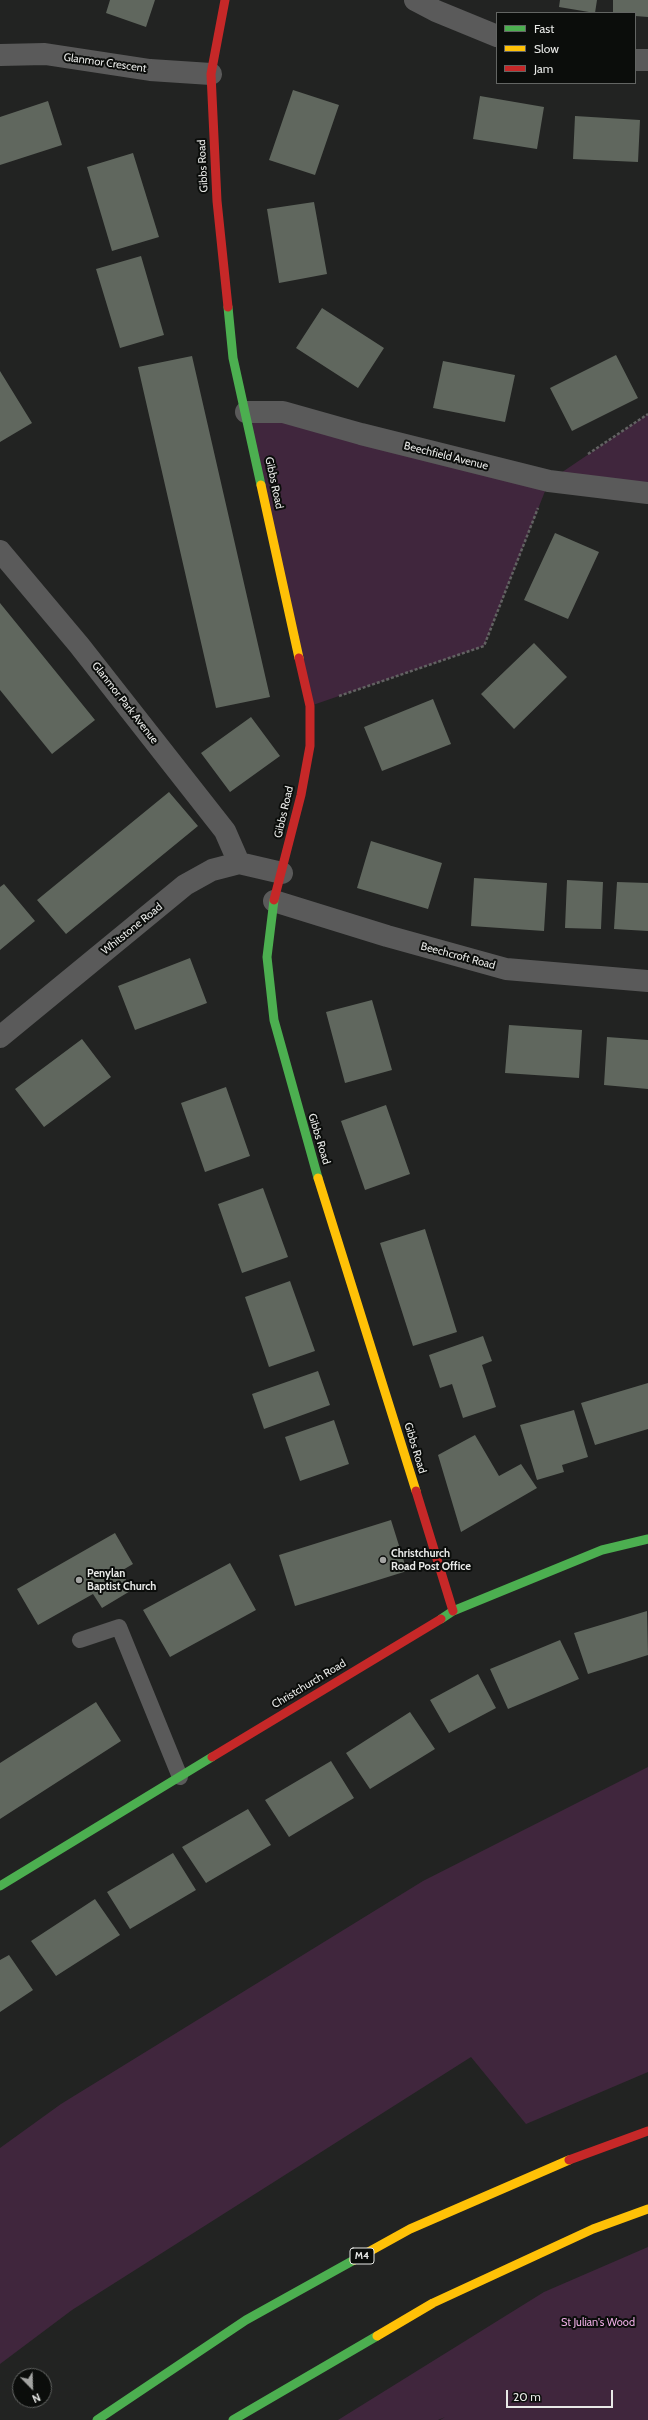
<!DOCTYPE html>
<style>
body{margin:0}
#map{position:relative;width:648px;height:2420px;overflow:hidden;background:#222322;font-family:Cabin,sans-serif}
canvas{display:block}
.legend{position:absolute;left:496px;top:12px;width:140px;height:72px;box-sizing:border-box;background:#0b0d0b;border:1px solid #636563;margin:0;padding:5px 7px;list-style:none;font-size:12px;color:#e8e9e7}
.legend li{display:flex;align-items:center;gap:8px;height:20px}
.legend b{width:20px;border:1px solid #636563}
.north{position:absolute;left:12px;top:2368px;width:40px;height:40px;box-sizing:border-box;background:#0b0d0b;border:1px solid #636563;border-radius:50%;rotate:157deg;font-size:11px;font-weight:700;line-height:16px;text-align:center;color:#e8e9e7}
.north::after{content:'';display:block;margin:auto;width:14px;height:18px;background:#a3a4a2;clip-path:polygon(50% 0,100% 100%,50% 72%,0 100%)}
.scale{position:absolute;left:506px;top:2390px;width:107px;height:18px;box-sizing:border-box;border:2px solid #e8e9e7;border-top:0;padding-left:5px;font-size:12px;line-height:14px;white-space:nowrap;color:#e8e9e7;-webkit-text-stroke:3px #0b0d0b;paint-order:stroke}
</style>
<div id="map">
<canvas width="648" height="2420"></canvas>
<ul class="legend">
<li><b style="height:5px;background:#4caf50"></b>Fast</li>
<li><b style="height:5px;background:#ffc107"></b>Slow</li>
<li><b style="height:5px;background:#c62828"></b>Jam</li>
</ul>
<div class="north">N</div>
<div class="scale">20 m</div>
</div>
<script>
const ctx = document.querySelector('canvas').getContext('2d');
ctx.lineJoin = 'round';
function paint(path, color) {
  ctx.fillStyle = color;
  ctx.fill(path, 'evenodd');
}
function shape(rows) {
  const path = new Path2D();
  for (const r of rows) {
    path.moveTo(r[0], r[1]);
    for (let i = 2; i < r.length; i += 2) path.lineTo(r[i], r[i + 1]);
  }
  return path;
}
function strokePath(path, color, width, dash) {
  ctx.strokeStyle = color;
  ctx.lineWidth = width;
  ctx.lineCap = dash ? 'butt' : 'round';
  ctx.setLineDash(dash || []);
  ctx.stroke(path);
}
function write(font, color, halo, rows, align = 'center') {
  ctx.font = font + ' Cabin,sans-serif';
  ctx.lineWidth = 4;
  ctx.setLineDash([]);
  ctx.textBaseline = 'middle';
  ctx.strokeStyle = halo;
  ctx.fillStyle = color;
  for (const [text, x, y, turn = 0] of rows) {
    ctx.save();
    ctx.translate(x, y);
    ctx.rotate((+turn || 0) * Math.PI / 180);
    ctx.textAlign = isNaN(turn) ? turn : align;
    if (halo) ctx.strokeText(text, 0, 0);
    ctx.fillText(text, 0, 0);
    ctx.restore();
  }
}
paint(shape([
 [246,412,549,481,648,414,648,493,549,481,484,646,310,706],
 [648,1767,648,2072,526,2124,471,2057,72,2310,0,2364,0,2148,61,2104,423,1881],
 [648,2247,648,2420,440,2420,445,2417,438,2420,338,2420,544,2292]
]), '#40263d');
paint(shape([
 [110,0,155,0,146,27,106,13],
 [560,0,597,0,595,13,559,7],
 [613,0,648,0,648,17,635,16,635,13,613,13],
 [293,90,339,105,315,175,269,160],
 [480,96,544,107,537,149,473,139],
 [48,101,62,145,0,165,0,117],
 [575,116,640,120,638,162,573,159],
 [133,153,159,237,112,251,87,167],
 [314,202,327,274,279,283,267,209],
 [141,256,164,335,120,348,96,269],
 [322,308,384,348,358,388,296,348],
 [616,355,638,398,572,431,550,388],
 [192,356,270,697,216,708,138,367],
 [443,361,515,375,505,422,433,408],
 [0,371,32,423,0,442],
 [555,533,599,552,568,619,524,600],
 [0,603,95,720,52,754,0,690],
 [534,643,567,677,514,729,481,694],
 [433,699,451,744,382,771,364,727],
 [251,717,280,756,230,792,201,753],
 [169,792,198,826,66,934,37,900],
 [371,841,442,863,428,909,357,888],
 [474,878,547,883,544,931,471,926],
 [567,880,603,882,601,929,565,928],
 [617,882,648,883,648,931,614,929],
 [4,884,35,921,0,950,0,887],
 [190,958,207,1003,135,1030,118,986],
 [372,1000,392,1070,345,1083,326,1012],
 [509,1025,582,1030,579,1078,505,1073],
 [607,1037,648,1040,648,1089,604,1085],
 [82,1039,111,1077,44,1127,15,1089],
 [226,1087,250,1156,205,1172,181,1103],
 [386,1105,410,1174,365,1190,341,1121],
 [263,1188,288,1257,242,1273,218,1204],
 [425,1229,457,1332,413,1346,380,1243],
 [290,1281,315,1351,269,1367,245,1297],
 [483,1336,492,1361,482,1365,496,1407,463,1418,452,1384,440,1388,429,1355],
 [318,1371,330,1405,264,1429,252,1394],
 [648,1383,648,1429,595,1445,581,1403],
 [574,1410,588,1457,562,1465,564,1472,537,1480,520,1425],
 [334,1420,349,1464,300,1481,285,1437],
 [475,1435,499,1476,521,1464,537,1488,461,1532,438,1455],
 [391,1520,407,1571,295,1606,279,1555],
 [115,1533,133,1564,121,1571,132,1590,102,1608,93,1594,38,1625,17,1589],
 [230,1563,256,1610,170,1657,143,1610],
 [647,1611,648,1655,588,1674,574,1633],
 [560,1640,579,1679,508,1709,490,1669],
 [478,1674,496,1708,449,1733,430,1700],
 [96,1702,121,1741,0,1819,0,1763],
 [410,1712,435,1749,370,1789,346,1753],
 [331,1761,354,1798,289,1837,265,1800],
 [248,1809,271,1845,206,1883,182,1847],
 [173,1853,196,1890,130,1929,107,1892],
 [95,1899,120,1935,56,1976,31,1941],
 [9,1955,33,1990,0,2012,0,1960]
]), '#60675e');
strokePath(shape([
 [588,454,648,414],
 [339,696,484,646,538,508]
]), '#626262', 2.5, [3, 2]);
strokePath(shape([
 [80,1640,119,1627,180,1777]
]), '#5a5a5a', 16);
strokePath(shape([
 [415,0,436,11,497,36],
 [0,55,45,54,150,70,211,74],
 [635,60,648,60],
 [246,412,283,412,361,434,549,481,648,493],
 [0,551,79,645,225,831,239,863],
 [274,901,387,936,506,969,648,981],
 [0,1037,185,885,212,870,239,863,282,873]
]), '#5a5a5a', 22);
strokePath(shape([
 [228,307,233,358,261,485],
 [274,900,267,957,274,1020,318,1178],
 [441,1619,453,1611,602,1550,648,1539],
 [0,1886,212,1757],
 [97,2420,246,2320,354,2260],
 [233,2420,377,2336]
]), '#4caf50', 9);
strokePath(shape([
 [261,485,299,658],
 [318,1178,416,1491],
 [354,2260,410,2229,569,2160],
 [377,2336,433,2303,593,2229,648,2209]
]), '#ffc107', 9);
strokePath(shape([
 [225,0,211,74,217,201,228,307],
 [274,900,301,795,310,746,310,706,299,658],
 [416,1491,453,1611],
 [212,1757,441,1619],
 [569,2160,648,2131]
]), '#c62828', 9);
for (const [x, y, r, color] of [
 [383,1560,4,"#a3a4a2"],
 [79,1580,4,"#a3a4a2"]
]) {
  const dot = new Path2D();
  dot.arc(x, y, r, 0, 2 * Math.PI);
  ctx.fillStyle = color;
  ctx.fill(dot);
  strokePath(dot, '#0b0d0b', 1.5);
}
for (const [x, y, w] of [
 [362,2256,24]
]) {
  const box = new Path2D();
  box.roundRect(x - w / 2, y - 8, w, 16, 3);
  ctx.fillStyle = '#0b0d0b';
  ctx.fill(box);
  strokePath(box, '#e8e9e7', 1);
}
write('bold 10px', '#e8e9e7', null, [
 ["M4",362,2256]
]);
write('11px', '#e8e9e7', '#0b0d0b', [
 ["Glanmor Crescent",105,63,8],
 ["Gibbs Road",203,166,-93],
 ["Beechfield Avenue",446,456,14],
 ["Gibbs Road",274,483,78],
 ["Glanmor Park Avenue",125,703,52],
 ["Gibbs Road",284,812,-77],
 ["Whitstone Road",132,929,-39],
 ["Beechcroft Road",458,956,15],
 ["Gibbs Road",319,1139,73],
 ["Gibbs Road",415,1448,73],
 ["Christchurch Road",309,1684,-31]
]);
write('bold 11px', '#e8e9e7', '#0b0d0b', [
 ["Christchurch",391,1554],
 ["Road Post Office",391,1567],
 ["Penylan",87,1574],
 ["Baptist Church",87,1587]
], 'left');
write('11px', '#edace3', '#0b0d0b', [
 ["St Julian's Wood",598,2323]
]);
</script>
